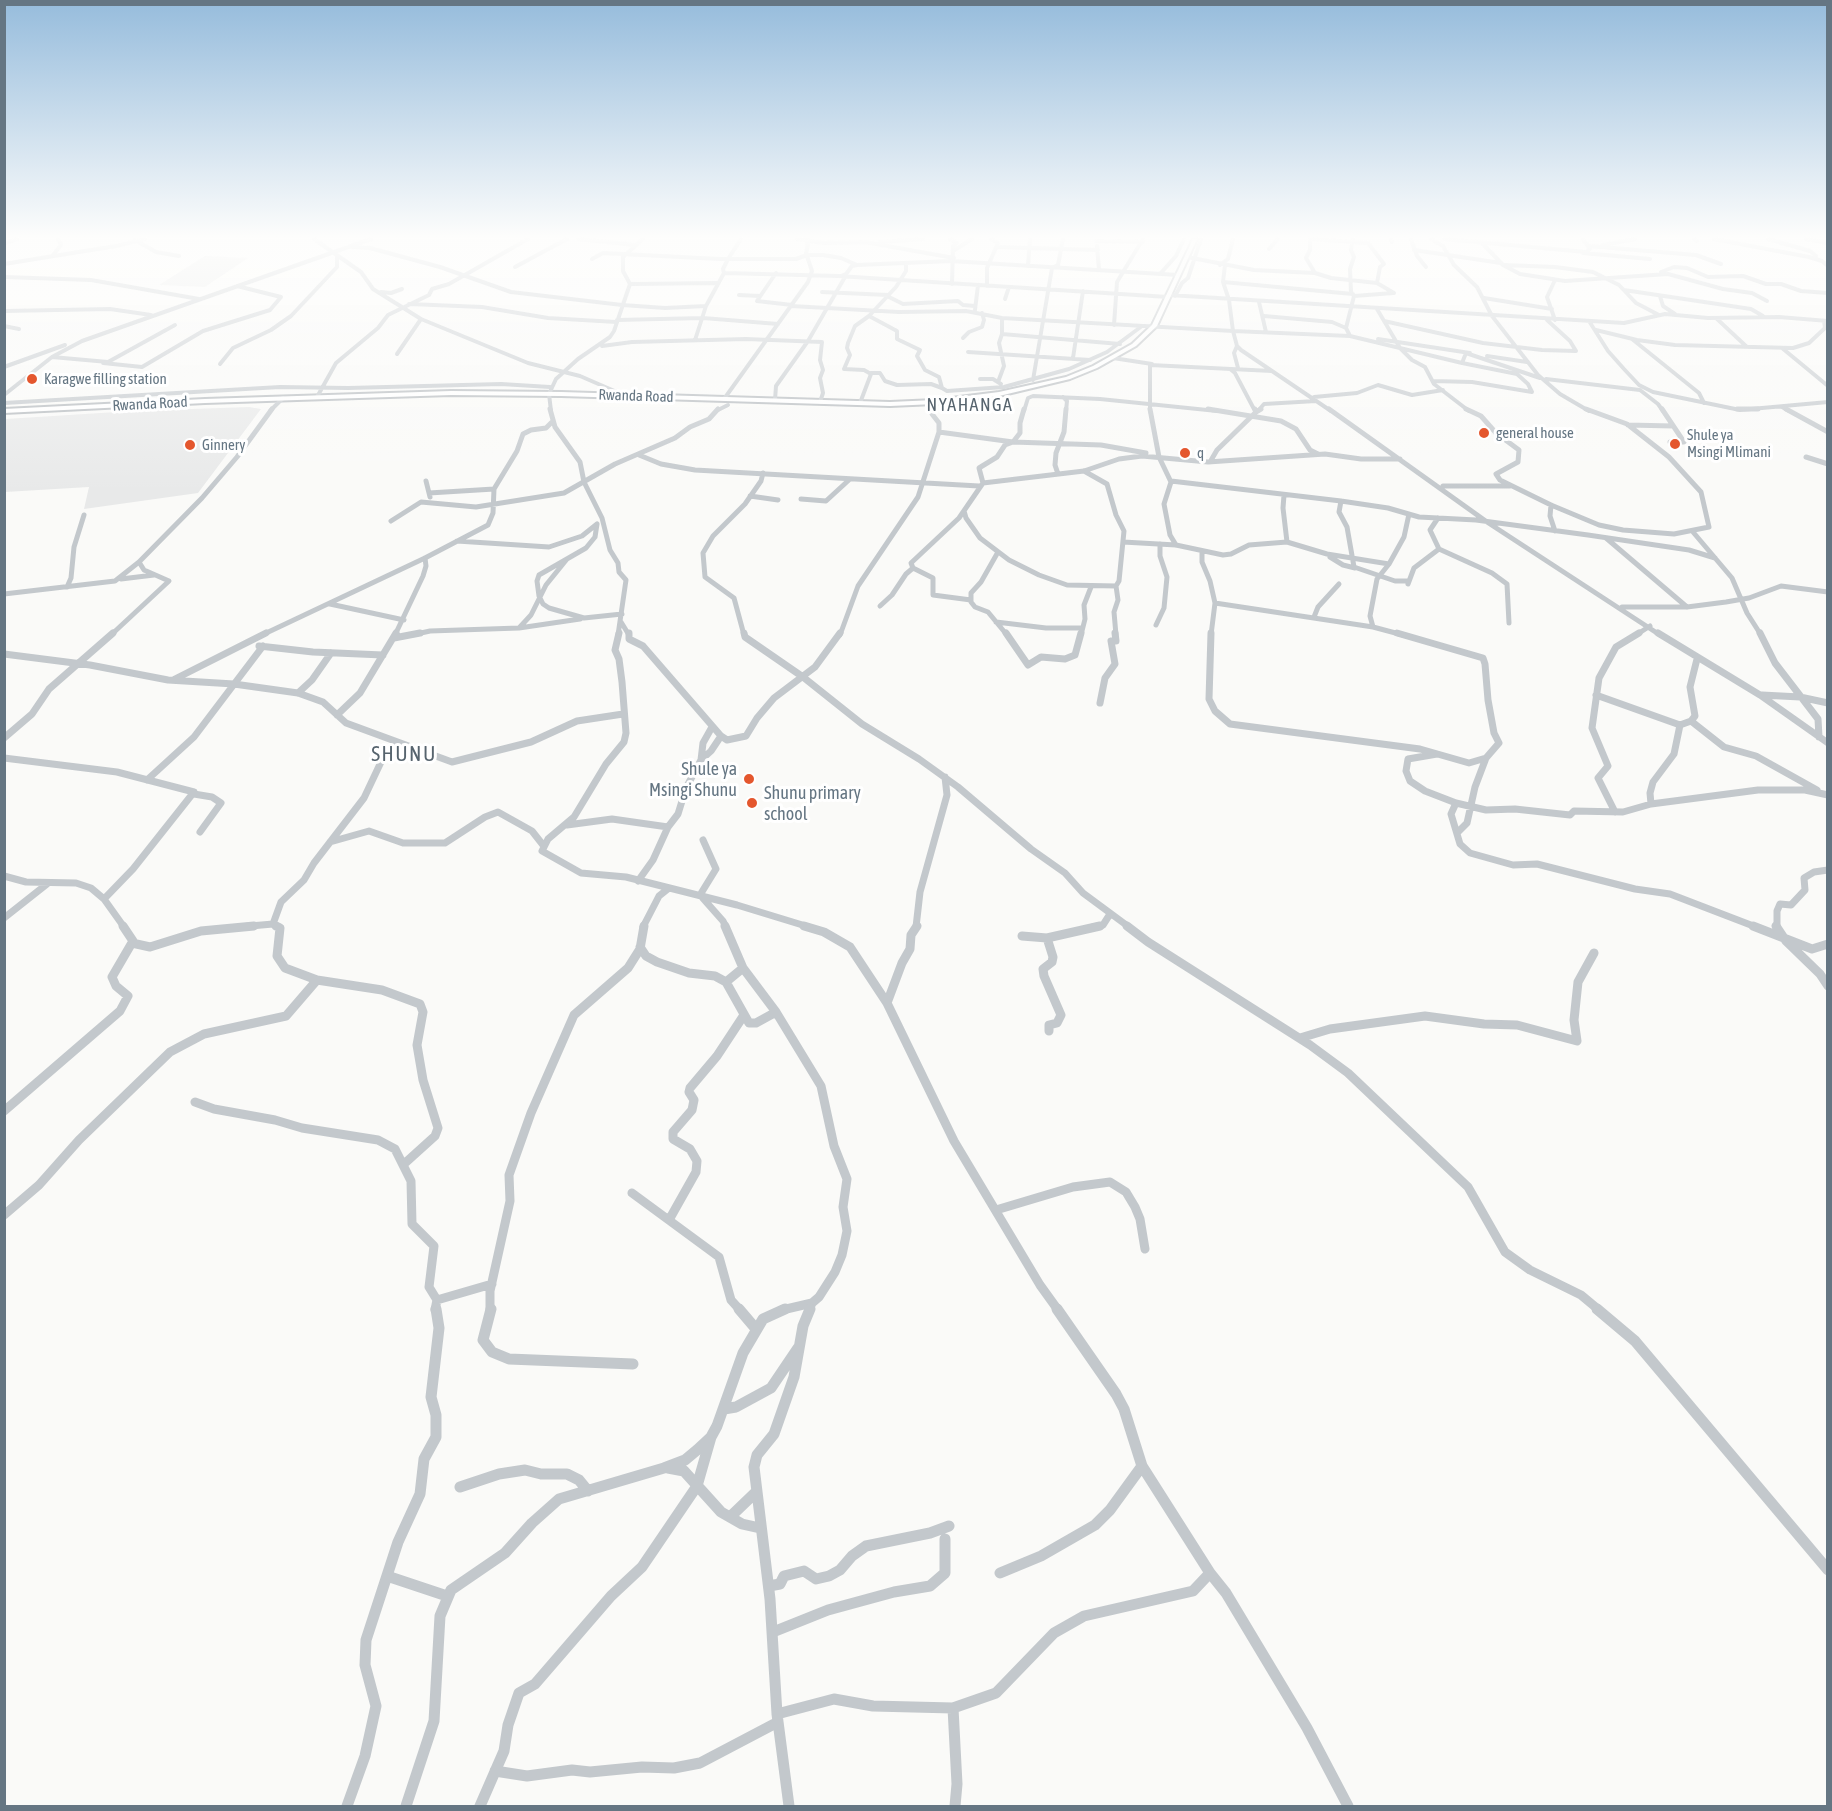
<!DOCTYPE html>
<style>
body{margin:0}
#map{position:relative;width:1832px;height:1811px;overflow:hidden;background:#fafaf8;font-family:"Asap Condensed",sans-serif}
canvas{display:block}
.frame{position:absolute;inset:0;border:6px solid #657683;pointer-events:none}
</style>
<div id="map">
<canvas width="1832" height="1811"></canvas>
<div class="frame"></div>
</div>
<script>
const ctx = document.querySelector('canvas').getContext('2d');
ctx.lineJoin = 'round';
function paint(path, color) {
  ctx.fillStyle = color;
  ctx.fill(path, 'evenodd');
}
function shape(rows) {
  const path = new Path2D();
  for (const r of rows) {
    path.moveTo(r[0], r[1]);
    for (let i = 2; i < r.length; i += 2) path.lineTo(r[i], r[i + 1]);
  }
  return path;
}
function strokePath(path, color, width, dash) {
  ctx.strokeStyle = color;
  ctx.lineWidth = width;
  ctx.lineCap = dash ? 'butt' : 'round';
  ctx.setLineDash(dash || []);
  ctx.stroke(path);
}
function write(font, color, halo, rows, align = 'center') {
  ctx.font = font + ' "Asap Condensed",sans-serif';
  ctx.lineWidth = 6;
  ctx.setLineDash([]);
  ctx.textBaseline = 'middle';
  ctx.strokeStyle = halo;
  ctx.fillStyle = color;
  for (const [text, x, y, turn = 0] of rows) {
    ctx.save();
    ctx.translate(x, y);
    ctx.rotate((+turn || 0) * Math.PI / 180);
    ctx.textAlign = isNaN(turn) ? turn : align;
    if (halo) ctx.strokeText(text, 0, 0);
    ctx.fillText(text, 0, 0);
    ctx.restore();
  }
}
paint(shape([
 [205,256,248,258,205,287,159,285],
 [249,407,261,409,198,493,84,509,89,487,5,492,5,419,132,411]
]), '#e8e9e9');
const highway = shape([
 [1193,239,1197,239,1157,326,1136,346,1097,368,1070,379,999,396,935,404,890,406,561,396,451,395,205,403,4,413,4,409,205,399,451,391,561,392,890,402,935,400,999,392,1066,377,1093,366,1132,344,1152,325,1193,239]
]);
strokePath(highway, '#b4b9bd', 4);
strokePath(shape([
 [314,239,361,272,373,289,421,319,528,363,580,376,626,396],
 [578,239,636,245],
 [797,239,824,243,865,242,954,258],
 [950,239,957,243,953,246,952,284],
 [1310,239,1310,250,1306,258,1315,273,1331,278,1377,283,1394,293],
 [1310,239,1368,243,1384,264,1380,267,1377,283],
 [1391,239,1392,242],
 [1411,239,1417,256,1426,267],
 [1431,239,1443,246,1454,265,1477,287,1492,316,1538,375,1560,394,1589,411],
 [1444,239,1586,252,1590,249,1583,239],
 [1694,239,1697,241],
 [1714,239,1809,257,1822,261,1828,266],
 [1768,239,1810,251,1816,256],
 [1806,239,1828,243],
 [135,240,156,252,179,256],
 [1096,241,1143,242],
 [880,242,923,239],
 [1482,243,1503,265,1520,274,1565,281,1668,274,1723,289,1752,293,1767,301],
 [4,244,17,239],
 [1603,245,1635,239],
 [1097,246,1099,270],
 [1589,246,1696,255,1721,264],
 [353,247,370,248,440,267,511,292,622,305,665,308,706,306],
 [996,247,1098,250],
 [1269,249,1278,239],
 [1414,250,1501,263],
 [953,251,972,239],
 [1583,253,1650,259],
 [53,255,61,245,58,239],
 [1187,257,1254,270,1315,273],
 [592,259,603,253,720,259,796,259,807,255,823,255,841,258,857,265],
 [4,264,116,246,145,239],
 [1220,265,1228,259,1233,239],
 [1225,265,1223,282,1229,300,1233,331,1350,336,1462,363,1466,353,1540,378],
 [1504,265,1555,267,1593,272,1619,285,1636,303,1659,315],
 [1028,266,1030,239],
 [515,267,567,239],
 [1661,272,1674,267,1687,268,1708,277,1743,276,1766,284,1781,284,1801,291,1828,293],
 [724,273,723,269,728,259,741,239],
 [776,273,757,301,792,305],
 [1160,274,1176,256,1184,239],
 [841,276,846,274,852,266,857,265,951,261,1178,275],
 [4,277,91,280,199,299],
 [1555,280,1547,297,1555,320],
 [1223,282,1353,294],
 [630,284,717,283],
 [987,286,987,268,998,243,991,239],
 [1624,290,1751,309,1763,316],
 [381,292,391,293,402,289],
 [822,292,888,295],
 [739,295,760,296],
 [1169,295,1624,323,1665,314,1708,318,1779,317,1828,321],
 [887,296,903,304,958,301,963,305,975,306],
 [1175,296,1182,283,1188,278,1201,239],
 [1354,296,1393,293],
 [1660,296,1663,306,1675,314],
 [1484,298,1552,309],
 [1005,299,1009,287],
 [1259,302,1266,332],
 [409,304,482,307,548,318,616,322],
 [791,306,899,312,966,311,1002,318,1233,331,1237,346,1241,350,1331,411],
 [1377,309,1400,348,1412,360,1425,367,1434,384,1469,411],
 [975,310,978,285],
 [4,311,110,309,151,315],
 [869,316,897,331,897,339,920,350,917,356,925,370,939,377,942,388,947,391,1004,387,1069,369,1107,352,1142,326],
 [1264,316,1332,322,1346,328],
 [1716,318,1747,347],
 [617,320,703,318,778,324],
 [1384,321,1483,343,1542,350,1576,351,1570,341,1547,320],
 [1589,321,1608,351,1624,369,1639,385,1653,392,1740,410,1828,402],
 [1114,325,1117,282,1143,239],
 [4,326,19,329],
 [1596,330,1637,340,1675,345,1793,348,1809,343,1825,328,1824,321],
 [1002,334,1120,344],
 [1350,336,1346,328,1354,296,1351,292,1350,269,1354,257,1351,250,1353,239],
 [963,338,969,332,982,327,984,320,982,313],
 [1378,339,1470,353],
 [1632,339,1699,393,1704,403],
 [695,340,706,306,724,273,838,276,1168,297],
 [602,346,632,342,746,339,822,342,820,360,823,370,820,378,823,393,820,402],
 [1237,346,1234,353,1238,368],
 [1782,348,1828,386],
 [968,352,1090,360],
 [397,354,421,319],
 [1487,356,1527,362],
 [52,357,108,362,175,325],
 [1073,358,1083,291],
 [1113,358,1152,364],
 [103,363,142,367,203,331,270,310,281,297,237,286],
 [220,364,233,348,271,330,291,316,337,267,337,256],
 [4,367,65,345],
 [1230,369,1235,373,1255,411],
 [871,373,880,373,885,381,897,385,931,384,942,388],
 [980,379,993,379,1001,384],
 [1546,379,1640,390,1658,404,1663,411],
 [1033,380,1052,268,1058,265,1063,239],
 [1433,381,1472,382,1532,392,1528,384,1517,374,1462,363],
 [998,382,1004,366,999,343,1002,334,1002,318],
 [4,395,52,357,82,341,371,239],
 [317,397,336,363,378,328,388,315,429,295,432,289,449,284,528,239],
 [1063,397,1067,401,1066,411],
 [1314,397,1357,393,1378,385,1412,395,1443,390],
 [724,399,808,282,812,271,806,253,808,245,806,239],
 [775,400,776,386,808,341,845,277],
 [4,403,280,387,348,388,501,384,550,387],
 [860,403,871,374,864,370,844,369,850,355,847,348,848,343,855,326,869,316,896,287,906,271,906,264],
 [1782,407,1789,411],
 [270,411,283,398],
 [551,411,549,394,556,379,578,359,610,337,614,331,630,284,623,271,623,257,643,239],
 [716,411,728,405],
 [933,411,935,402],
 [1024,411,1028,398,1033,396,1100,399,1217,411],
 [1150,411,1150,365,1272,371],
 [1258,411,1264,404,1316,401]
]), '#c3c8cc', 4);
strokePath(shape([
 [550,409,555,427,580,462,584,482,602,518,610,550,618,563,619,572,626,580,618,635],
 [1150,409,1159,457,1171,482,1164,504,1170,535,1176,545],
 [1208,409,1281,421,1296,429,1310,450,1318,454],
 [1329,409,1487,522,1660,635],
 [1466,409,1481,416,1496,433,1519,450,1518,462,1496,474,1500,480,1551,505,1599,525,1623,530,1674,534,1709,527,1701,492,1669,457,1627,424,1586,409],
 [1662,409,1684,442,1670,442],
 [1737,409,1758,409],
 [1786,409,1828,432],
 [1256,412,1261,409],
 [1628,425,1673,426],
 [939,432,1013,442,1101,445,1146,453],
 [639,455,661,464,695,470,979,486],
 [1806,457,1828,464],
 [1210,462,1217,450,1256,412,1255,409],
 [1084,471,1107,484,1116,515,1124,531,1119,581,1116,586,1118,600,1114,612,1116,635],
 [1058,474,1055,465,1056,453,1064,432,1066,409],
 [426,481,430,497],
 [1171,481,1341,501,1388,508,1419,517,1476,520,1588,535,1689,550,1715,558],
 [983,483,979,468,997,457,1005,445,1013,442,1020,433,1020,423,1024,409],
 [1443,486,1510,486],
 [429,493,494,489],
 [1284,495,1283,508,1287,542],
 [750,496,778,500],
 [801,499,826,501,850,479],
 [1341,501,1339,512,1347,527,1354,567,1395,581,1408,581],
 [1551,505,1550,516,1555,531],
 [964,511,966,518,980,538,1009,560,1039,575,1067,585,1116,586],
 [1438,518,1430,530,1439,549,1492,573,1507,584,1509,623],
 [391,521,421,502,476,507,564,493,615,464,675,438,690,427,709,419,718,409],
 [597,524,595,537,586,548,539,575,537,581,539,596,543,604,549,608,584,618,622,614],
 [1693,532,1732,578,1747,613,1761,635],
 [1606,538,1687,607],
 [457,541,549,547,582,536,597,524],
 [1123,542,1176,545,1223,555,1231,554,1249,545,1287,542,1327,554,1389,564],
 [998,552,981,582,971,593,971,602,975,607,988,612,1007,635],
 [1202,552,1202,562,1210,581,1215,603,1211,635],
 [1330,557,1343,565,1355,568],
 [121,579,154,575],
 [1408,584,1414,568,1439,549],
 [67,587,71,578,74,547,84,515],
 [4,594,115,581,139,562],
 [971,600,933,595,933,578,913,568,911,563,959,518,983,483,1084,471,1119,459,1142,456,1208,462,1325,454,1361,459,1400,459],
 [1215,603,1373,627,1403,635],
 [330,604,404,620],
 [880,606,892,595,906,574,913,568],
 [1622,607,1687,607,1726,602,1749,598,1781,586,1828,592],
 [1314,617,1318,607,1339,584],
 [621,622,629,635],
 [996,622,1046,628,1081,628],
 [1156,625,1164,608,1167,577,1160,556,1160,544],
 [1373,627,1370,616,1377,579,1389,564,1404,537,1409,514],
 [519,628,580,619],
 [111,635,169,581,144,570,139,562,202,498,237,457,272,409],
 [262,635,425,558,488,525,493,513,494,489,517,451,523,434,531,430,546,428,553,421],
 [395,635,423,576,426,566,425,558],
 [412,635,430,631,519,628,531,615,546,585,567,559],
 [744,635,734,598,705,577,703,553,713,536,745,504,761,481,763,473],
 [840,635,858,586,918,497,939,432,939,423,932,414,933,409],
 [1081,635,1085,619,1084,605,1091,587],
 [1636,635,1650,626]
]), '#c3c8cc', 5);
strokePath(shape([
 [619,633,615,650,619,659,622,682,626,733,624,742,606,764,574,817,548,839,542,851,581,873,626,877,737,905,809,927],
 [629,633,629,639,643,646,721,736,727,740,746,736,757,718,774,698,815,667,840,633],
 [744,633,745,637,803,677,862,724,919,759,958,787,1031,849,1065,873,1083,893,1129,927],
 [1006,633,1028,665,1041,657,1065,659,1075,655,1081,633],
 [1211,633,1209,699,1215,711,1230,724,1420,749,1469,763,1486,758],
 [1397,633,1483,658,1485,664,1488,700,1494,733,1499,743,1486,758,1475,787,1467,823,1457,833],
 [1658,633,1760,695,1828,743],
 [1760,633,1775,663,1818,719,1819,737],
 [394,638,420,633],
 [259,646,313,652,383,655],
 [4,654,90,665,168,680,234,684,298,693,323,702,346,723,452,762,531,742,577,721,623,714],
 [175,679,266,633],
 [298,693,312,680,331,653],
 [1596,695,1680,725],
 [1762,695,1800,697,1828,703],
 [1100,703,1105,678,1115,664,1111,641,1116,641,1115,633],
 [337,715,360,693,396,633],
 [1691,721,1724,747,1756,756,1817,790],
 [4,738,32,714,49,689,113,633],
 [1437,754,1408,759,1406,771,1410,781,1425,791,1456,803,1486,810,1515,809,1570,815,1574,811,1623,812,1651,804,1758,790,1805,790,1828,795],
 [4,758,117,772,194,792,133,869,104,899],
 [701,760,711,751,721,736],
 [147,780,194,737,263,646],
 [194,794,212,797,221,803,200,832],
 [1456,803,1451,814,1460,844,1470,853,1513,865,1537,864,1635,889,1670,894,1756,927],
 [1651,804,1650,793,1653,782,1674,754,1680,725,1691,721,1695,716,1690,687,1697,659],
 [1615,812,1598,778,1608,766,1592,728,1599,678,1616,647,1639,633],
 [567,825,612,819,668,827],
 [330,842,369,831,403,843,445,843,485,817,498,812,532,831,543,845],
 [4,876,26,882,76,883,91,888,104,899,124,927],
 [638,881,653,860,668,827,678,814,686,788,701,760,703,743,712,727],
 [700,895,716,869,703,840],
 [700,895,723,921,726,927],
 [4,918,47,884],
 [273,924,281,902,304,880,314,863,364,798,381,762,396,749,395,743],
 [239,927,273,924,279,927],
 [643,927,659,896,669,888],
 [916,927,920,892,947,795,945,777],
 [1093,927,1103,925,1110,914],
 [1777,927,1777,911,1780,904,1791,905,1805,890,1804,878,1814,872,1828,870]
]), '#c3c8cc', 7);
strokePath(shape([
 [276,926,280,928,277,956,285,968,317,980,382,990,420,1004,423,1012,417,1045,423,1080,438,1128,435,1136,404,1164],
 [725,926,743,968,776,1012,821,1086,834,1146,847,1179,843,1207,847,1231,842,1255,835,1272,819,1297,812,1303,782,1310],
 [804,926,824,932,850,947,887,1003,954,1141,1040,1285,1058,1310],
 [1127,926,1148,942,1310,1045,1348,1073,1468,1187,1505,1252,1530,1270,1581,1295,1599,1310],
 [1753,926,1812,949,1828,944],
 [1776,926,1786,941,1820,974,1828,986],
 [1022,936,1047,938],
 [132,943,150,947,201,931,254,926],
 [640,947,646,956,657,962,689,973,715,976,726,982,749,1023,756,1023,776,1012],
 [726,982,743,968],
 [887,1003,902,963,910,949,911,935,917,926],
 [1049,1031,1049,1025,1057,1023,1061,1015,1044,976,1043,969,1052,962,1053,957,1047,938,1100,926],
 [1300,1038,1330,1029,1425,1016,1484,1024,1517,1025,1577,1041,1574,1020,1578,982,1594,953],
 [195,1102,214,1109,275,1120,302,1128,378,1140,395,1149,411,1181,412,1224,434,1246,429,1287,437,1300,435,1310],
 [4,1111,120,1011,128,996,116,986,112,977,133,941,123,926],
 [632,1193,719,1257,731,1300,740,1310],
 [996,1210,1073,1187,1110,1182,1126,1192,1135,1207,1140,1219,1145,1249],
 [4,1215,39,1185,79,1140,170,1052,204,1034,286,1016,317,980],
 [669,1220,696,1172,697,1161,690,1149,673,1139,673,1132,692,1110,694,1100,689,1092,690,1088,717,1056,744,1015],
 [437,1300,492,1284],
 [490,1310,490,1291,510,1201,509,1175,531,1113,574,1015,628,968,640,949,644,926],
 [809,1310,812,1303]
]), '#c3c8cc', 9);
strokePath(shape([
 [491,1309,483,1340,492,1352,509,1359,633,1364],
 [739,1309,756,1329],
 [1057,1309,1116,1394,1124,1409,1142,1466,1210,1573,1226,1593,1307,1728,1348,1806],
 [1597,1309,1635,1341,1828,1570],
 [724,1409,736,1407,771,1388,798,1348],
 [668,1468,684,1471,721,1512,742,1524,760,1528],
 [460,1487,499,1474,525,1470,541,1474,567,1474,579,1480,588,1491],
 [730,1517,755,1493],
 [1000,1573,1041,1556,1095,1525,1110,1510,1142,1466],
 [387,1576,447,1596],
 [769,1586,780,1584,784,1576,804,1571,816,1579,829,1576,840,1570,852,1556,866,1546,930,1533,949,1526],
 [773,1632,828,1610,894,1592,930,1586,945,1573,945,1539],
 [953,1708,957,1784,955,1806],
 [777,1714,834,1699,873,1706,953,1708,996,1693,1054,1633,1084,1616,1193,1591,1210,1573],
 [495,1771,527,1776,572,1770,590,1772,642,1767,674,1768,700,1763,778,1722],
 [347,1806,365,1756,376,1706,365,1665,366,1640,398,1542,420,1494,424,1459,436,1437,436,1415,431,1397,439,1328,436,1309],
 [406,1806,434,1721,440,1616,451,1590,505,1553,532,1523,559,1499,664,1468,685,1460,697,1450,711,1437,717,1426,743,1353,763,1319,785,1309],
 [480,1806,504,1751,508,1725,519,1693,535,1684,611,1596,642,1567,697,1486,711,1437],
 [789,1806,777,1714,770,1599,754,1467,757,1455,774,1434,794,1377,803,1326,810,1309]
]), '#c3c8cc', 11);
paint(highway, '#fff');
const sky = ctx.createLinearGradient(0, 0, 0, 493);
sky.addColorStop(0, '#96bcdc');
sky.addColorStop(0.48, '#fdfdfc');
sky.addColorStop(1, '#fdfdfc00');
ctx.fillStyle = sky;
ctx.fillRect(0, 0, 1832, 493);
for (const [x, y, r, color] of [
 [32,379,6,"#e4572e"],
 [1484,433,6,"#e4572e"],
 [1675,444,6,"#e4572e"],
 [190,445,6,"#e4572e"],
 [1185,453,6,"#e4572e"],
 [749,779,6,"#e4572e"],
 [752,803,6,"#e4572e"]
]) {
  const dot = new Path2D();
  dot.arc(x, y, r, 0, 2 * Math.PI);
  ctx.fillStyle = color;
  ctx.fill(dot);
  strokePath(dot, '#fff', 2);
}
write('15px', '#657683', '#fff', [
 ["Karagwe filling station",44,379],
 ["general house",1496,433],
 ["Shule ya",1687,435],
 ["Msingi Mlimani",1687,452],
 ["Ginnery",202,445],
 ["q",1197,453]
], 'left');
write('15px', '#657683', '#fff', [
 ["Rwanda Road",636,396,2],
 ["Rwanda Road",150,404,-3]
]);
ctx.letterSpacing = '1.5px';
write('18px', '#57646e', '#fff', [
 ["NYAHANGA",970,405]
]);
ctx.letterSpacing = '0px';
write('18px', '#657683', '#fff', [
 ["Shule ya",737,769],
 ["Msingi Shunu",737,790],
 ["Shunu primary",764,793,"left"],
 ["school",764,814,"left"]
], 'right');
ctx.letterSpacing = '1.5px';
write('21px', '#57646e', '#fff', [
 ["SHUNU",404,754]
]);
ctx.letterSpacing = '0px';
</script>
